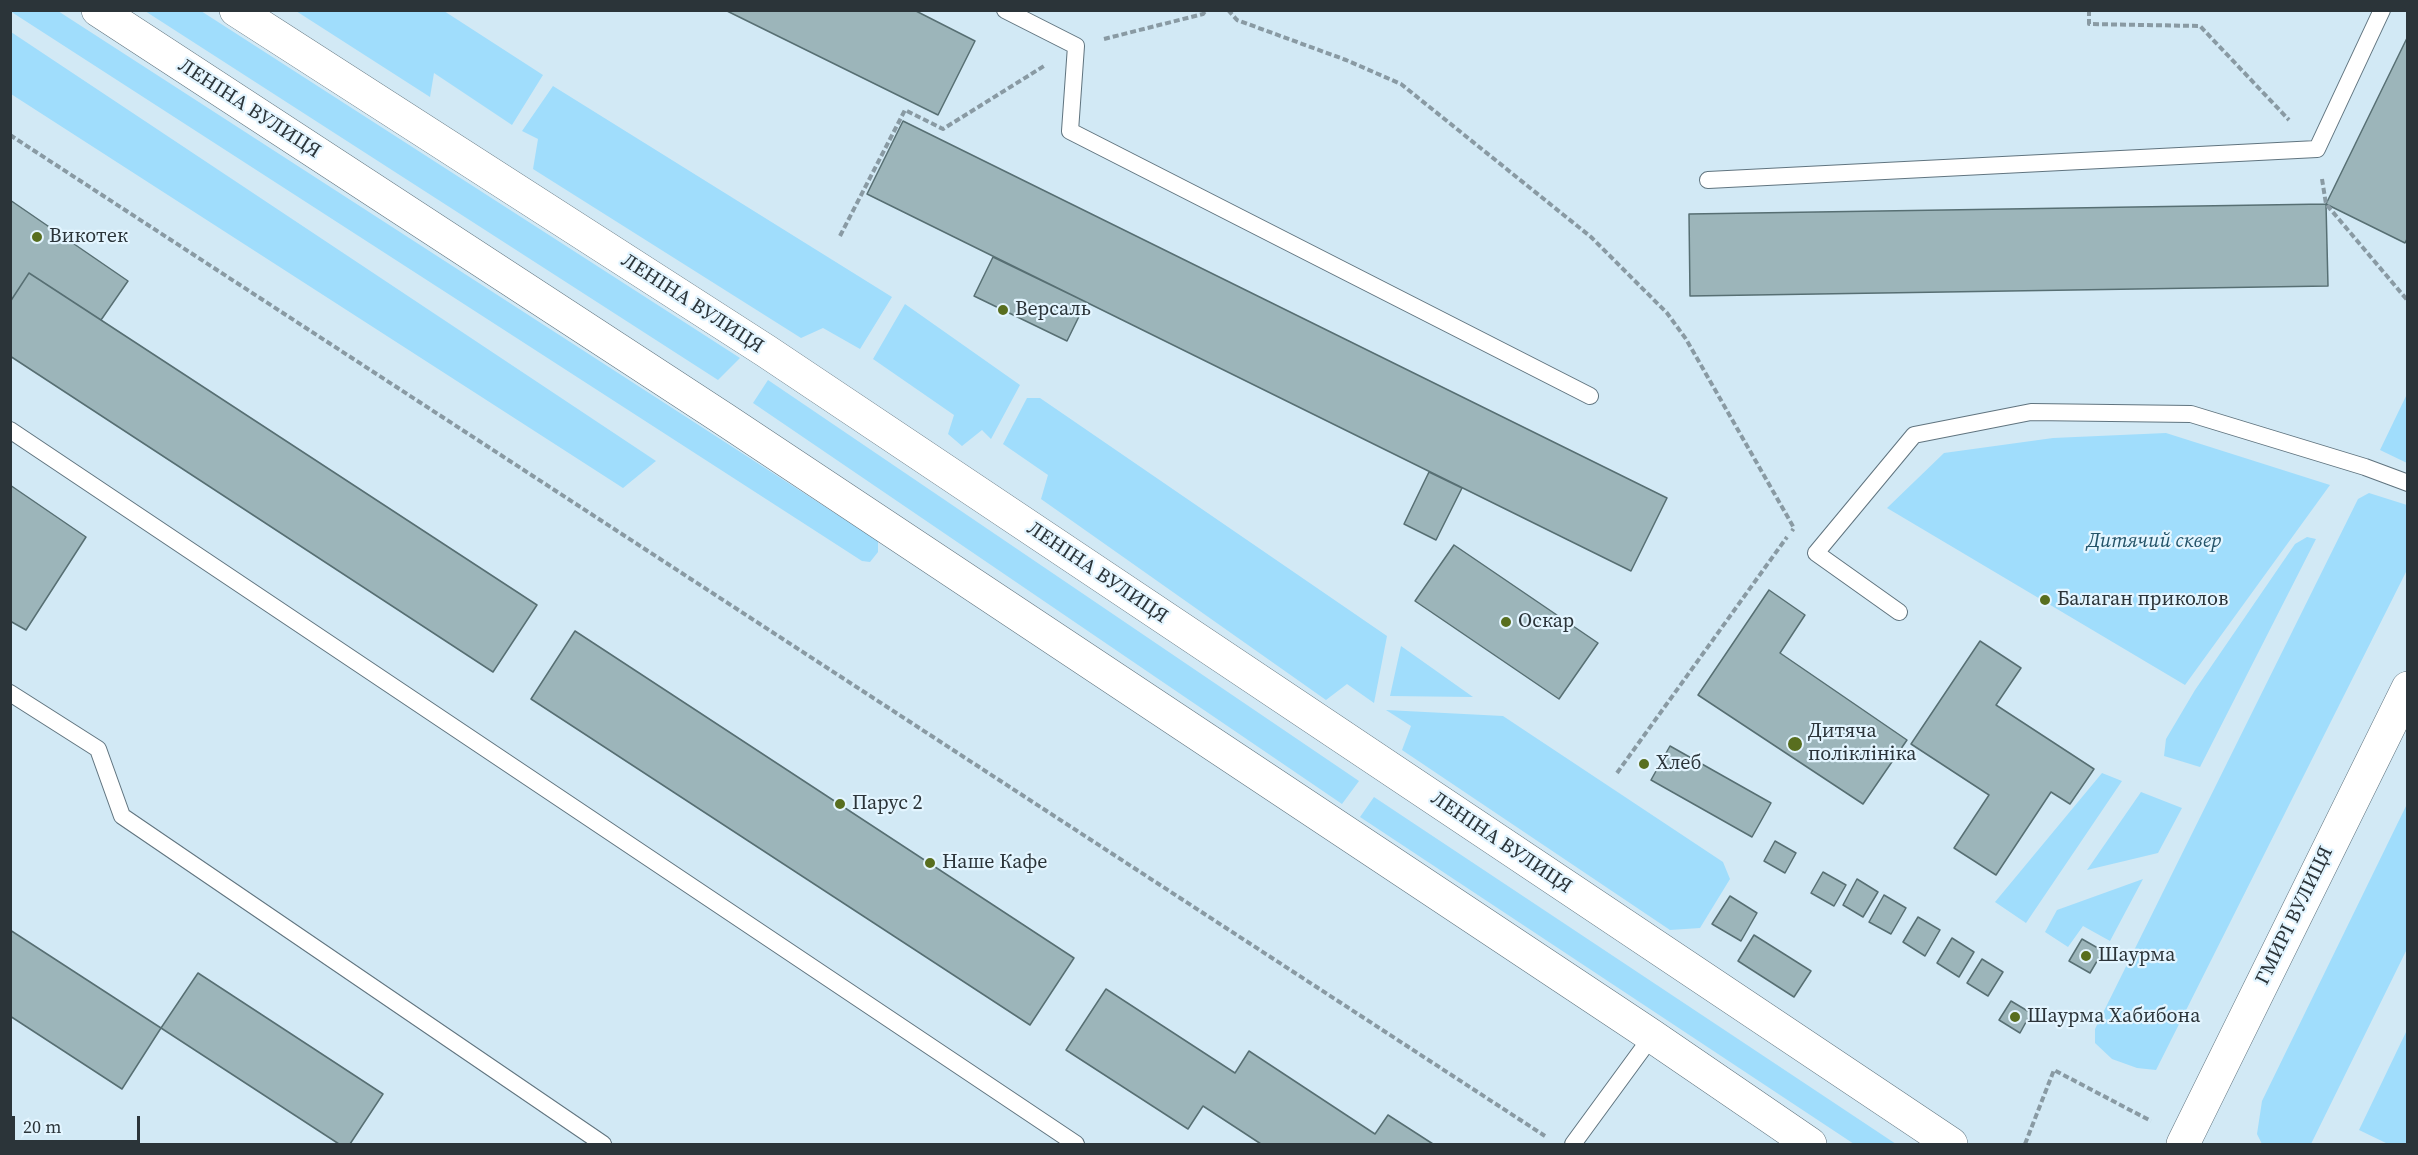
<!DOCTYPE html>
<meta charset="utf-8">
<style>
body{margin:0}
#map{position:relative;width:2418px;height:1155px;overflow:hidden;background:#d2e9f5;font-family:"Source Serif 4",serif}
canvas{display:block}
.frame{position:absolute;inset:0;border:12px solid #2b3439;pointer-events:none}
.scale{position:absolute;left:12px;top:1116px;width:128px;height:27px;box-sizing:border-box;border:3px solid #2b3439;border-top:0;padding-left:8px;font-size:18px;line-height:21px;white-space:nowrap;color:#2b3439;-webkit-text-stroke:4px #e3f5ff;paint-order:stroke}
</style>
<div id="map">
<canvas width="2418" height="1155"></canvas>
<div class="frame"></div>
<div class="scale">20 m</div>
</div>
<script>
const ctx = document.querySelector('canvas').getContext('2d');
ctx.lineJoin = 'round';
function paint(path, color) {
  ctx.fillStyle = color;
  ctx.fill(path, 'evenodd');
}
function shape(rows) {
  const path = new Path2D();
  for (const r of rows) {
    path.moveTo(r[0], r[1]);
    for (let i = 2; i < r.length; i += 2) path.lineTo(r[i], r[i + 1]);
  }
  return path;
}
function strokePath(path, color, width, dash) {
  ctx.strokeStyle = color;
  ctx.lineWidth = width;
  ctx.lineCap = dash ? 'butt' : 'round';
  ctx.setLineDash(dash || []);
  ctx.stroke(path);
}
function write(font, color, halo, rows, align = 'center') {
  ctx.font = font + ' "Source Serif 4",serif';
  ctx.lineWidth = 4.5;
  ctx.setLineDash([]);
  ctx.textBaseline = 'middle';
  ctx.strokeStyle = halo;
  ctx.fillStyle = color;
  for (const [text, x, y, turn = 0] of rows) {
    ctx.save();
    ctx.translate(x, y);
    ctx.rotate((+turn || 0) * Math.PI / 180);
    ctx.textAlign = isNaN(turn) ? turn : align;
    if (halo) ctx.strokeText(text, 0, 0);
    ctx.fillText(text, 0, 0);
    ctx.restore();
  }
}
paint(shape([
 [10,11,58,11,878,541,878,552,870,562,862,561],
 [145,11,201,11,740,358,718,380],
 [296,11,444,11,543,75,512,125,434,73,430,97],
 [11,32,656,461,623,488,11,94],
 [553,86,892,297,860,349,823,328,801,338,533,169,538,139,522,131],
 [905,304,1020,385,991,439,982,430,962,446,948,434,954,415,873,359],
 [768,380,1359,781,1342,804,753,403],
 [2407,394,2407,463,2380,450],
 [1027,398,1040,398,1387,636,1374,703,1347,684,1326,700,1041,499,1048,475,1003,444],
 [2166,433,2330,485,2185,685,1887,508,1944,453,2053,438],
 [2369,493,2407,505,2407,570,2156,1070,2137,1068,2112,1059,2095,1043,2095,1029,2358,499],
 [2307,537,2316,539,2200,767,2164,756,2166,739,2195,690,2295,544],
 [1401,646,1473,697,1390,696],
 [1386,710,1503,716,1723,862,1730,879,1700,928,1670,930,1402,750,1411,726],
 [2102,773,2122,781,2026,923,1995,902],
 [2141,792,2182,808,2158,853,2087,870],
 [1374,797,1896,1144,1854,1144,1360,817],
 [2407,804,2407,949,2311,1144,2262,1144,2257,1134,2262,1101],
 [2143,879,2110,941,2083,926,2068,947,2045,932,2057,910],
 [2407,1030,2407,1144,2388,1144,2359,1130]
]), '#a0ddfc');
const building = shape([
 [725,10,914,10,975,41,938,115,725,10],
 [2408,36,2408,237,2405,243,2326,204,2408,36],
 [903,121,1667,498,1631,571,867,194,903,121],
 [10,200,128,281,101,320,29,273,10,302,10,200],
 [2326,204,2328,286,1690,296,1689,214,2326,204],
 [993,257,1086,302,1067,341,974,296,993,257],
 [29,273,537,605,493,672,10,356,10,302,29,273],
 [1429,472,1462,488,1436,540,1404,524,1429,472],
 [10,485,86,537,26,630,10,621,10,485],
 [1454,545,1598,643,1559,699,1415,601,1454,545],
 [1769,590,1805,615,1780,653,1907,740,1863,804,1698,695,1769,590],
 [575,631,1074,958,1030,1025,531,699,575,631],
 [1980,641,2021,668,1996,705,2094,769,2070,804,2051,792,1996,875,1954,848,1989,795,1911,744,1980,641],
 [1670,746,1771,803,1752,837,1651,780,1670,746],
 [1775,841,1796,853,1785,873,1764,861,1775,841],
 [1823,872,1846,885,1834,906,1811,893,1823,872],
 [1857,879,1878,892,1863,917,1843,905,1857,879],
 [1884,895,1906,908,1891,934,1869,922,1884,895],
 [1730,896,1757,913,1741,941,1712,924,1730,896],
 [1918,917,1940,930,1925,956,1903,942,1918,917],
 [10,930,161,1028,122,1089,10,1016,10,930],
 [1754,935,1811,971,1794,997,1738,961,1754,935],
 [1952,938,1974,952,1959,977,1937,963,1952,938],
 [2082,939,2103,951,2090,973,2069,961,2082,939],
 [1982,959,2003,972,1988,996,1967,983,1982,959],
 [198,973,383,1094,350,1144,339,1144,161,1028,198,973],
 [1106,989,1235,1073,1249,1051,1375,1134,1388,1115,1433,1144,1261,1144,1203,1106,1188,1129,1066,1050,1106,989],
 [2011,1001,2031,1013,2020,1033,1999,1020,2011,1001]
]);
paint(building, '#9cb5ba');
strokePath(building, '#576f73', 1.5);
const lane = shape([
 [1005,10,1076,46,1070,131,1590,396],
 [1708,180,2317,149,2382,10],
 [10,430,1076,1144],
 [1899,612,1816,553,1914,435,2031,412,2191,414,2365,467,2408,483],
 [10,693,98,749,122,816,603,1144],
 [1573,1144,1652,1036]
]);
const secondary = shape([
 [98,10,724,419,1652,1036,1810,1144],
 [236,10,766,351,1951,1144],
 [2183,1144,2408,688]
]);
strokePath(lane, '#60747f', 18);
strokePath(secondary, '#60747f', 34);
strokePath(shape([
 [1228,10,1237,20,1346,60,1401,84,1591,237,1667,313,1686,339,1794,528,1792,531],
 [2089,10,2089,24,2200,26,2289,120],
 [1104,39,1203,14,1206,10],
 [10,135,1545,1136],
 [2322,179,2326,204,2408,301],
 [840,236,905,110,943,129,1044,66],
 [1617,773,1787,537],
 [2025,1144,2054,1070,2151,1121]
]), '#899aa3', 4, [6, 3]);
strokePath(lane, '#fff', 16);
strokePath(secondary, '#fff', 33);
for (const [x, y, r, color] of [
 [37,237,6,"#586e1f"],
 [1003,310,6,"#586e1f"],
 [2045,600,6,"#586e1f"],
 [1506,622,6,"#586e1f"],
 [1795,744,8,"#586e1f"],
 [1644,764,6,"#586e1f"],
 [840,804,6,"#586e1f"],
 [930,863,6,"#586e1f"],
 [2086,956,6,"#586e1f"],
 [2015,1017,6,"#586e1f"]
]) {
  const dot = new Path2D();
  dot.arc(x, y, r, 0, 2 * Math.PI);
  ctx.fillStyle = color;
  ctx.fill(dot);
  strokePath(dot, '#e3f5ff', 2);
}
write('20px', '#2b3439', '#e3f5ff', [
 ["ЛЕНІНА ВУЛИЦЯ",249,109,33],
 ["ЛЕНІНА ВУЛИЦЯ",692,304,33],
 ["ЛЕНІНА ВУЛИЦЯ",1097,573,34],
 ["ЛЕНІНА ВУЛИЦЯ",1501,843,34],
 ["ГМИРІ ВУЛИЦЯ",2295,916,-64]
]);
write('20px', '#2b3439', '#e3f5ff', [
 ["Викотек",49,237],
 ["Версаль",1015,310],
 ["Балаган приколов",2057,600],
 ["Оскар",1518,622],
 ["Дитяча",1808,732],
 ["поліклініка",1808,755],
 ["Хлеб",1656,764],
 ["Парус 2",852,804],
 ["Наше Кафе",942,863],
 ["Шаурма",2098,956],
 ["Шаурма Хабибона",2027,1017]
], 'left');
write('italic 20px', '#235369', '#e3f5ff', [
 ["Дитячий сквер",2154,542]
]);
</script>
